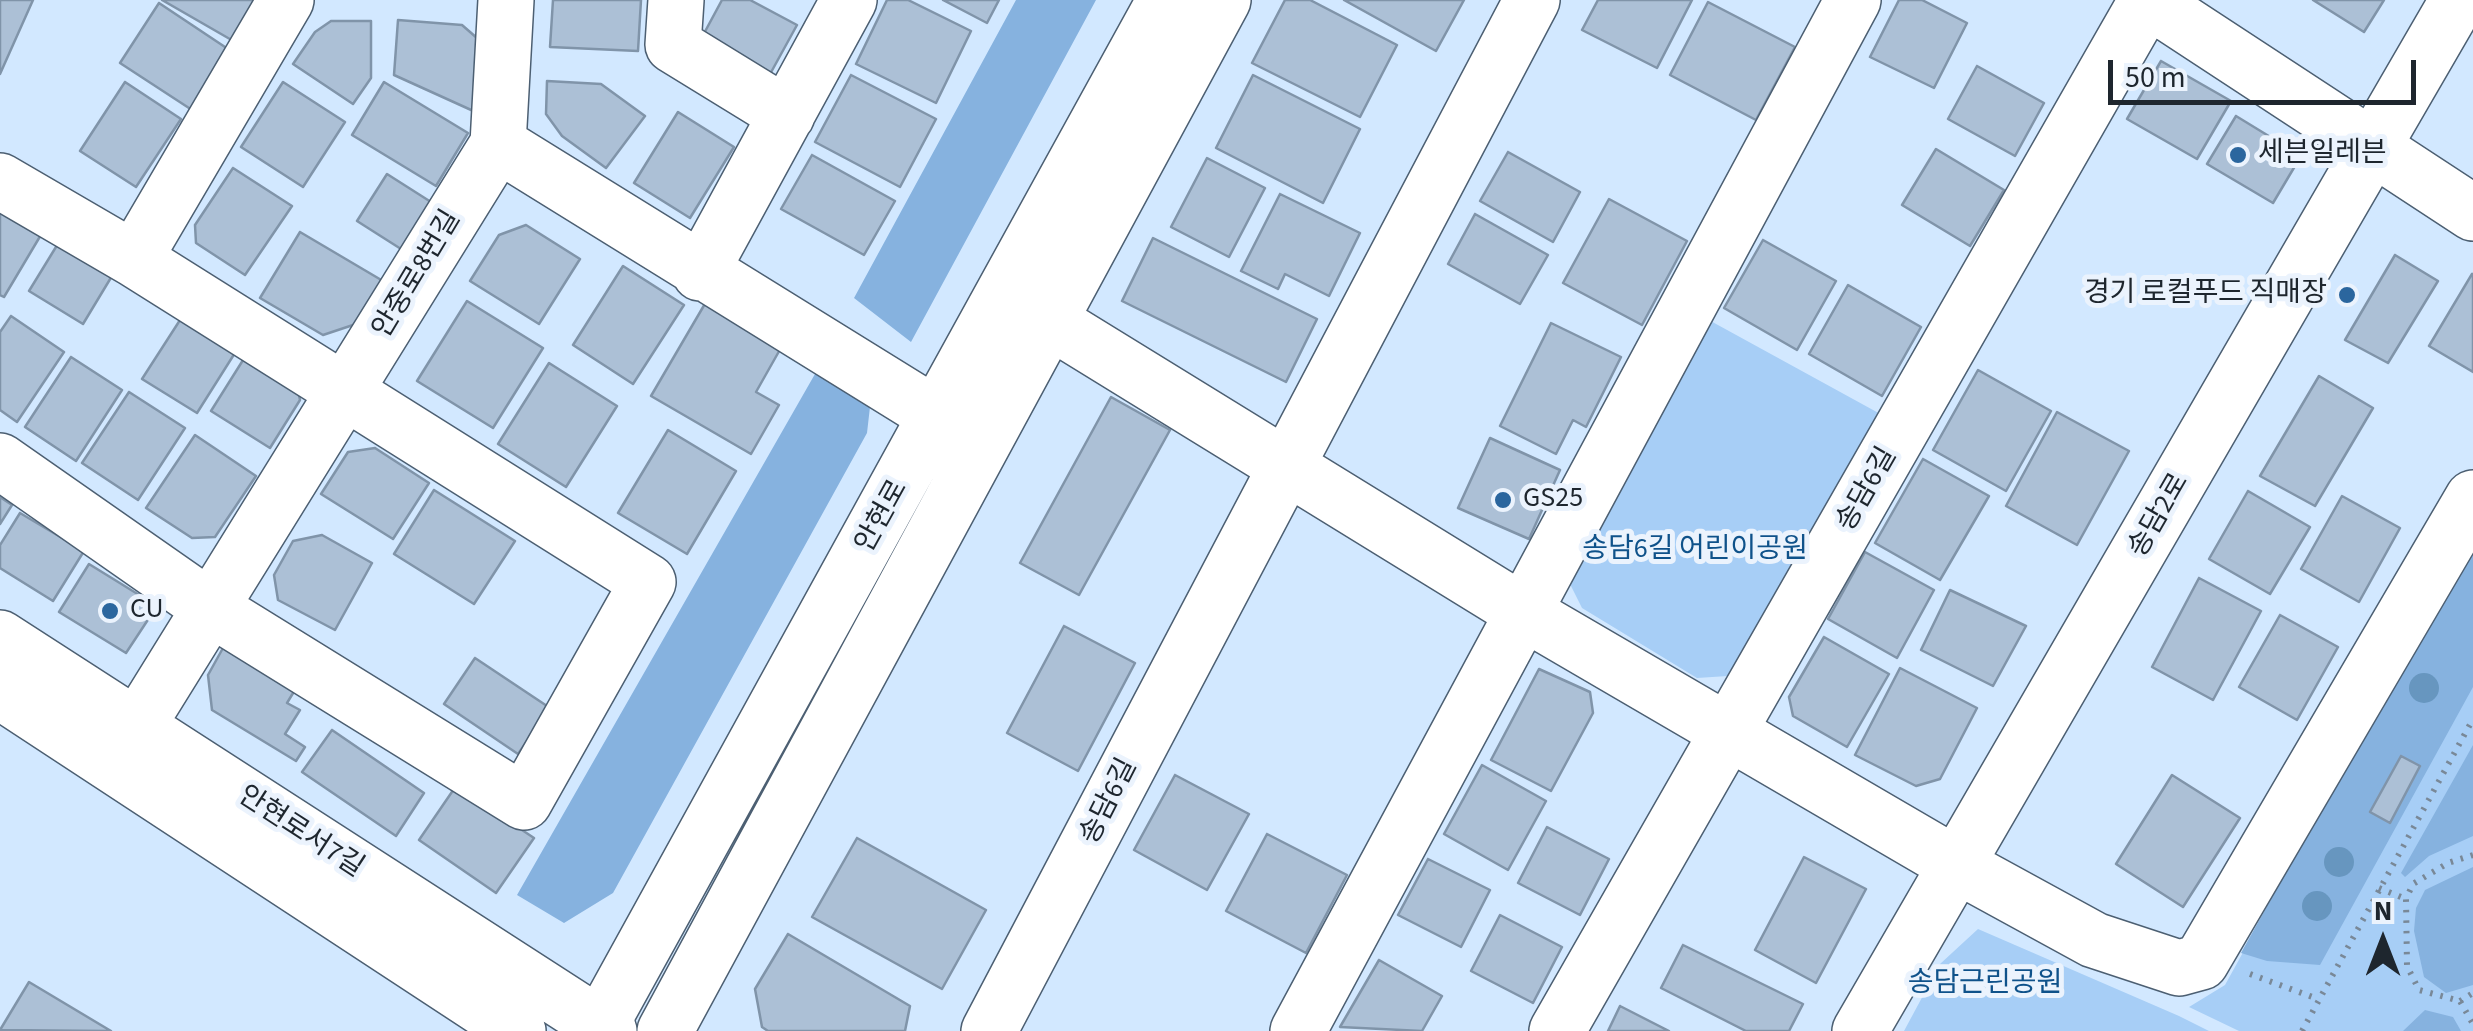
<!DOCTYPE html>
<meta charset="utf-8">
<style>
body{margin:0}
#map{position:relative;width:2473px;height:1031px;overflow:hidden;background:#d2e8ff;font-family:"Source Sans 3",sans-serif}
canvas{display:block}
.north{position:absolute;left:2333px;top:891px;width:100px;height:100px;-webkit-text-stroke:8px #ebf3fd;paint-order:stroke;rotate:0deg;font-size:28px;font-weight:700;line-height:40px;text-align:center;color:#1e262e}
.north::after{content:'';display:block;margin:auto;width:35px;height:45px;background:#1e262e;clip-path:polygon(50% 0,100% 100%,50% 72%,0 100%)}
.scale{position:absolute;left:2108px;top:60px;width:308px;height:45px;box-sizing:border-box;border:5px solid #1e262e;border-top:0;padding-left:12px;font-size:30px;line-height:35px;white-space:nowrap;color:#1e262e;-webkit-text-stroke:8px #ebf3fd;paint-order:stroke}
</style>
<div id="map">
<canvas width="2473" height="1031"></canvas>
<div class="north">N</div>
<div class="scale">50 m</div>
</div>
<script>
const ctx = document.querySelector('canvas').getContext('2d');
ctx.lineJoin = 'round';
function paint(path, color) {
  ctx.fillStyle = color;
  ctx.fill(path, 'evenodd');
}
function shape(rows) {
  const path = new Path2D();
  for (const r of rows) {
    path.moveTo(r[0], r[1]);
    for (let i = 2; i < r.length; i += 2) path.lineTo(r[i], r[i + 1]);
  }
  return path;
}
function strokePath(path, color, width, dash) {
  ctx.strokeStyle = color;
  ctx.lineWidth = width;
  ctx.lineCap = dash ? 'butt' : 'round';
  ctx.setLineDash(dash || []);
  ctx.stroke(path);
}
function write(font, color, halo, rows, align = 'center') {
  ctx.font = font + ' "Source Sans 3","Noto Sans KR",sans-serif';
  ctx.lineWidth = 10;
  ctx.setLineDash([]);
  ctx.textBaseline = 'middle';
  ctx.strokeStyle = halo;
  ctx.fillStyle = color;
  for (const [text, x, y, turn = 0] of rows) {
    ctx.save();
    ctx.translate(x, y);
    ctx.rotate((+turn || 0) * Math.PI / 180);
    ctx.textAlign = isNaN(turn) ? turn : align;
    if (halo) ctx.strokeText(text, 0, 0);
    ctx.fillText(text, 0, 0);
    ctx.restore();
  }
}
paint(shape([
 [1707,319,1884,416,1743,675,1697,678,1582,608,1566,576],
 [2473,536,2473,1031,2239,1031,2189,1007,2225,985],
 [1978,929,2179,1016,2209,1031,1904,1031,1940,964]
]), '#a7cef6');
paint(shape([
 [1016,0,1096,0,911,342,854,298],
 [819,367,871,398,867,433,613,893,564,923,517,895],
 [2473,536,2473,687,2320,965,2267,961,2241,953],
 [2473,745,2473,836,2429,856,2405,877,2401,873],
 [2473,867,2473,985,2446,993,2424,977,2414,931,2416,908,2425,890],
 [2425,1010,2453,1017,2461,1031,2403,1031]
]), '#86b2df');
const building = shape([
 [0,0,33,0,0,74,0,0],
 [162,0,260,0,235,42,162,0],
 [553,0,641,0,638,51,550,47,553,0],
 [722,0,750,0,797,25,769,76,701,39,722,0],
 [887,0,908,0,971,31,936,103,856,64,887,0],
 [943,0,999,0,987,23,943,0],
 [1285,0,1310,0,1397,45,1360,117,1252,63,1285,0],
 [1344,0,1464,0,1436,51,1344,0],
 [1598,0,1692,0,1657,68,1582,30,1598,0],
 [1899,0,1922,0,1967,23,1934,88,1870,57,1899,0],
 [2313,0,2384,0,2364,32,2313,0],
 [1708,2,1795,47,1756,120,1670,75,1708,2],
 [159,3,231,51,192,110,120,63,159,3],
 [398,20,462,25,485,45,480,114,394,75,398,20],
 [331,21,371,21,371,78,353,104,293,64,315,32,331,21],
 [2161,61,2231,101,2197,159,2127,119,2161,61],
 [1977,66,2044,103,2015,156,1948,119,1977,66],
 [851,75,936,119,900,187,815,142,851,75],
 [1253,75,1360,129,1323,203,1216,148,1253,75],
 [547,81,601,84,645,116,606,168,562,136,546,114,547,81],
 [125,82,181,119,136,187,80,151,125,82],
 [283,82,345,122,303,187,241,147,283,82],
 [384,82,468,133,436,186,352,135,384,82],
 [678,112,734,147,690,218,634,183,678,112],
 [2236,116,2290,149,2295,166,2273,203,2207,164,2236,116],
 [1936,149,2004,190,1970,246,1902,205,1936,149],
 [1508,152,1580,192,1553,242,1480,201,1508,152],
 [812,155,895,201,864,255,781,209,812,155],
 [1207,158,1265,188,1229,257,1171,227,1207,158],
 [233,168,292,206,245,275,196,243,195,225,233,168],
 [387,174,431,202,401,249,357,221,387,174],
 [1280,194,1360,233,1329,296,1285,274,1278,289,1241,271,1280,194],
 [0,195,48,223,4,297,0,295,0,195],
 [1609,199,1687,241,1642,325,1563,283,1609,199],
 [1475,214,1548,255,1520,304,1448,264,1475,214],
 [526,225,580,259,539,324,470,281,499,235,526,225],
 [67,229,121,261,83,324,29,291,67,229],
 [300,232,383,281,356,324,323,335,260,298,300,232],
 [1153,238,1317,319,1286,382,1122,301,1153,238],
 [1763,240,1836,281,1797,350,1724,308,1763,240],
 [2395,255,2438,281,2388,363,2345,340,2395,255],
 [623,266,684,305,633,384,573,345,623,266],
 [2472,274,2473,274,2473,372,2429,346,2472,274],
 [1848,285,1921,327,1882,396,1809,354,1848,285],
 [467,301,543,348,493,428,417,381,467,301],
 [706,302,782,346,756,392,779,405,751,454,651,396,706,302],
 [191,303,245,337,197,413,142,379,191,303],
 [11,316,64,352,17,422,0,410,0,332,11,316],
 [1551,323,1621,357,1586,427,1573,420,1556,454,1500,426,1551,323],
 [250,349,295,377,300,400,270,448,211,411,250,349],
 [71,357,122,390,76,461,25,427,71,357],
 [549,363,617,406,566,487,498,444,549,363],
 [1978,370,2051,411,2006,491,1933,450,1978,370],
 [2319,376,2373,408,2315,506,2260,476,2319,376],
 [129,392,185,428,138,500,82,463,129,392],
 [1111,397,1170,430,1079,595,1020,563,1111,397],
 [2057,412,2129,451,2077,545,2006,506,2057,412],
 [668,430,736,471,687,554,618,513,668,430],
 [195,435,256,476,215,537,192,538,146,508,195,435],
 [1490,438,1560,470,1529,539,1458,508,1490,438],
 [375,448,429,483,393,539,321,494,348,452,375,448],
 [1923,459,1989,496,1940,580,1875,543,1923,459],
 [434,490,515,541,474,604,394,554,434,490],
 [2248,491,2310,527,2270,594,2209,559,2248,491],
 [2342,496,2400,528,2359,602,2301,569,2342,496],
 [0,497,12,505,0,524,0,497],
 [20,513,84,551,53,601,0,568,0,545,20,513],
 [322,535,372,563,335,630,278,600,274,575,293,541,322,535],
 [1865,552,1934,590,1897,658,1828,619,1865,552],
 [89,564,157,606,126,653,59,612,89,564],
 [2199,578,2261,611,2213,700,2152,667,2199,578],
 [1950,590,2026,626,1993,686,1921,650,1950,590],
 [2280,615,2338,647,2297,720,2239,687,2280,615],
 [1064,626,1135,663,1078,771,1007,733,1064,626],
 [1824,637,1889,674,1847,747,1793,716,1789,697,1824,637],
 [245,646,301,680,287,703,300,710,285,734,305,747,296,761,212,710,208,675,223,648,245,646],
 [475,658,550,708,518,754,444,704,475,658],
 [1900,668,1977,708,1940,779,1916,786,1855,755,1900,668],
 [1539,669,1590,692,1593,713,1551,791,1491,760,1539,669],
 [332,730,424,793,396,836,302,772,332,730],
 [2401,756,2420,766,2390,823,2370,812,2401,756],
 [1482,765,1546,801,1508,870,1444,834,1482,765],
 [1175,775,1249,814,1207,890,1134,850,1175,775],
 [2172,775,2240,818,2183,907,2116,864,2172,775],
 [456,786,534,838,496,893,419,840,456,786],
 [1547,827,1609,859,1580,915,1518,883,1547,827],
 [1267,834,1347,875,1306,953,1226,911,1267,834],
 [857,838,986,910,942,989,812,917,857,838],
 [1804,857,1866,889,1816,983,1755,950,1804,857],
 [1428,859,1490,890,1461,947,1398,915,1428,859],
 [1500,915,1562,947,1533,1003,1471,971,1500,915],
 [788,934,910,1006,905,1031,768,1031,762,1027,755,989,788,934],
 [1683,945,1803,1004,1789,1031,1746,1031,1661,988,1683,945],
 [1379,960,1442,996,1422,1031,1340,1027,1379,960],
 [29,982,111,1031,0,1030,29,982],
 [1620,1006,1669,1031,1608,1031,1620,1006]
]);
paint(building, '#acc0d6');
strokePath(building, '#8094a9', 2.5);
const minor = shape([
 [676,0,673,45,787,115],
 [2148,0,2473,213],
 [498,144,976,440],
 [0,181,134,259,648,582,524,802,212,609,0,461],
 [134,259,286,0],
 [700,273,849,0],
 [1047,319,1523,612,1955,864,2094,940,2179,968,2201,962,2473,498],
 [0,638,609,1031],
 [0,691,518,1031],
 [136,728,498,144,506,0],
 [989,1031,1532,0],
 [1298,1031,1853,0],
 [1557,1031,2147,0],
 [1860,1031,2458,0]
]);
const major = shape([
 [597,1031,1165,0],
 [665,1031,1223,0]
]);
strokePath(minor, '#4c5f72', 58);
strokePath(major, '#4c5f72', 58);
strokePath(shape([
 [2473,855,2448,863,2413,884,2406,899,2407,966,2419,990,2460,1001,2473,1024],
 [2379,888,2406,899],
 [2250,974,2318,999],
 [2460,1001,2473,993],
 [2302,1031,2473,719]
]), '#798897', 6, [2.5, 8]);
strokePath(minor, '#fff', 55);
strokePath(major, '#fff', 55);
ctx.fillStyle = '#6796bf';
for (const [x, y] of [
 [2424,688],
 [2339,862],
 [2317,906]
]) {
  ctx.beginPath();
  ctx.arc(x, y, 15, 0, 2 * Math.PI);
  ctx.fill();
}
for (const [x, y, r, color] of [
 [2238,155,10,"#2b669e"],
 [2347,295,10,"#2b669e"],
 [1503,500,10,"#2b669e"],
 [110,611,10,"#2b669e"]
]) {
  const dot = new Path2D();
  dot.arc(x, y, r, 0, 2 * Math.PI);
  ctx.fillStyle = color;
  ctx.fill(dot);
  strokePath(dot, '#ebf3fd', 4);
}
write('28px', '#1e262e', '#ebf3fd', [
 ["세븐일레븐",2258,155],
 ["경기 로컬푸드 직매장",2327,295,"right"],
 ["GS25",1523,500],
 ["CU",130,611]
], 'left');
write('28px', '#1e262e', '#ebf3fd', [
 ["안중로8번길",418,275,-59],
 ["송담6길",1868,490,-60],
 ["송담2로",2160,516,-60],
 ["안현로",883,517,-61],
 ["송담6길",1110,802,-63],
 ["안현로서7길",300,833,33]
]);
write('28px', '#0f528a', '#ebf3fd', [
 ["송담6길 어린이공원",1695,551],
 ["송담근린공원",1985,985]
]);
</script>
